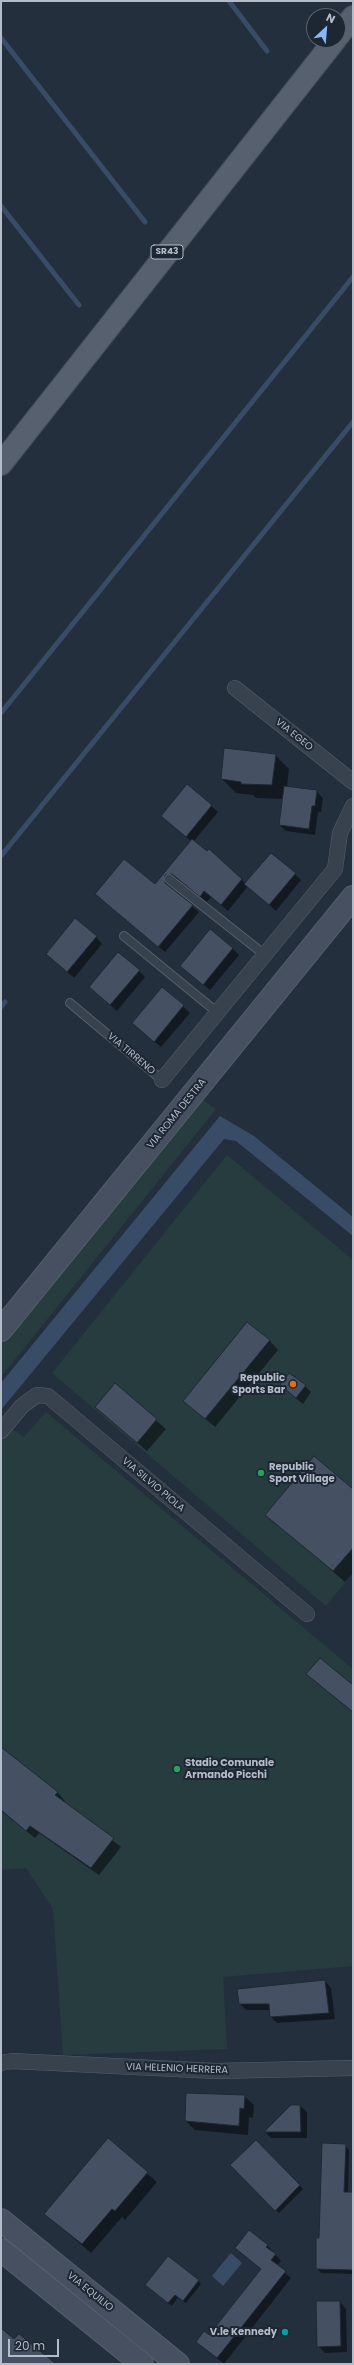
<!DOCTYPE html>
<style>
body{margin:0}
#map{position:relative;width:354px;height:2365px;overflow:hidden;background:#242f3e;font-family:Poppins,sans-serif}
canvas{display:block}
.frame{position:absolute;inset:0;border:2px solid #b4bcc9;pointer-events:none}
.north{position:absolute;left:306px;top:8px;width:40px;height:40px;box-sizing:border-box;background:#1d2633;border:1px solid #59626f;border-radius:50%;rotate:26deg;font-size:11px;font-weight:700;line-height:16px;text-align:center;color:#b4bcc9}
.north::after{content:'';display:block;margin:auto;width:14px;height:18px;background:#8ab4f8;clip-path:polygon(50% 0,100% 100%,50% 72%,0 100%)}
.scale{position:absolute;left:8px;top:2339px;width:51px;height:18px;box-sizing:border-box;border:2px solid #b4bcc9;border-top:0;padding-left:5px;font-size:12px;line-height:14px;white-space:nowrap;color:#b4bcc9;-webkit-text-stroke:3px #1d2633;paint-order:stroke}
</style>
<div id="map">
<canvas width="354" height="2365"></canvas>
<div class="frame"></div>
<div class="north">N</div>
<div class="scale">20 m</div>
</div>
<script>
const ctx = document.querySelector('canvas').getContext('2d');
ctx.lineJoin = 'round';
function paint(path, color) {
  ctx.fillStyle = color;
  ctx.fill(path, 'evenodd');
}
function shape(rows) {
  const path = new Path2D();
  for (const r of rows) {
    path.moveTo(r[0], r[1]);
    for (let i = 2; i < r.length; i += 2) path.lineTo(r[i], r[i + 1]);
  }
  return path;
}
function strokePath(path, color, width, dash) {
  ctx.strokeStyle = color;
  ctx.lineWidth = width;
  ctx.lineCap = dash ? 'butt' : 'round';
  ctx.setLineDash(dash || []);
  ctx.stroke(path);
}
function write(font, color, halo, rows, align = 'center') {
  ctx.font = font + ' Poppins,sans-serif';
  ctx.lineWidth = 4;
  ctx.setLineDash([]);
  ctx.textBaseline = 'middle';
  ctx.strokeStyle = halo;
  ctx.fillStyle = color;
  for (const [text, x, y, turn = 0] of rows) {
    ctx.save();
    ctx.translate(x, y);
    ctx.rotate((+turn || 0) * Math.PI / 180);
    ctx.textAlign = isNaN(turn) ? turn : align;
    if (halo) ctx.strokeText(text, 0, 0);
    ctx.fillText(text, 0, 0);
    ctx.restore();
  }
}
paint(shape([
 [198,1096,216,1109,1,1377,1,1343],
 [227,1155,353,1260,353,1573,326,1606,52,1373],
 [46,1412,353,1669,353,1966,223,1977,227,2049,63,2055,53,1909,26,1868,1,1870,1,1438,10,1427,24,1437]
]), '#263c3f');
paint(shape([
 [220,1116,254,1136,353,1217,353,1236,236,1141,224,1139,1,1410,1,1383],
 [231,2253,242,2263,223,2286,212,2276]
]), '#394c67');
paint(shape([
 [275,755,289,769,287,787,316,791,323,798,321,812,318,812,315,835,286,831,280,825,283,799,256,798,253,795,236,793,222,779],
 [188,785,218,812,193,842,207,853,209,850,246,884,295,874,301,880,276,911,248,886,228,911,211,897,207,902,180,881,171,882,171,889,199,912,165,952,96,894,155,886,191,841,169,822],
 [96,937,102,944,74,978,47,954],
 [232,948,239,955,210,990,181,966],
 [139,971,145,977,117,1011,90,987],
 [163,989,190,1013,161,1047,140,1030],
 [269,1340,278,1350,215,1427,185,1401],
 [115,1385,166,1429,147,1451,106,1416],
 [305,1386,311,1392,303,1404,287,1391],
 [353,1490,353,1573,345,1582,267,1515],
 [308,1674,353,1686,353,1712,317,1683],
 [1,1748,57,1792,65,1801,64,1803,121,1847,99,1875,39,1833,35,1838,1,1811],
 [325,1981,331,1988,335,2019,277,2023,271,2017,270,2010,246,2010,239,2003],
 [187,2094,244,2096,254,2105,253,2118,249,2117,248,2135,195,2130,186,2121],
 [300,2106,307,2112,307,2138,271,2138,265,2132],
 [108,2140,157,2182,125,2220,122,2217,91,2253,45,2214],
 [256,2141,303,2189,279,2213,232,2165],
 [345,2145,349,2150,348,2193,353,2193,353,2274,321,2273,317,2268,320,2239],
 [267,2245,281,2261,277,2266,291,2278,224,2364,197,2342,210,2336,262,2269,243,2254],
 [198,2281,201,2284,186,2303,178,2297,172,2306,149,2288],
 [340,2302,346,2309,347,2352,325,2353,318,2346]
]), '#0007');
strokePath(shape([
 [229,1,267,51],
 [1,38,145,222],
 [1,206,79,305],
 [1,713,353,277],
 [1,856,353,422],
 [1,1007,5,1002]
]), '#394c67', 5);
const building = shape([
 [224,748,276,754,272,785,241,784,241,782,221,779,224,748],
 [187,784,212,805,186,837,161,816,187,784],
 [284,786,317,790,315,806,312,806,309,829,279,825,284,786],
 [192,839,207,851,209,849,242,879,221,905,204,891,200,897,172,874,165,875,165,883,193,905,158,947,95,894,124,859,155,884,192,839],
 [271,853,296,873,269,905,244,884,271,853],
 [75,918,97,936,67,972,46,954,75,918],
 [210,929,233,948,203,985,180,966,210,929],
 [118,952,140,970,110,1005,89,987,118,952],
 [162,987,184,1005,154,1042,132,1023,162,987],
 [247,1322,270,1340,205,1419,183,1401,247,1322],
 [289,1373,306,1385,296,1398,280,1385,289,1373],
 [115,1383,157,1419,137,1443,95,1407,115,1383],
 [314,1456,353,1489,353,1548,333,1571,265,1515,314,1456],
 [320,1658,353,1685,353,1712,306,1674,320,1658],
 [1,1747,58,1792,55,1795,114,1838,91,1868,30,1826,26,1831,1,1810,1,1747],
 [325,1980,329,2013,270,2017,269,2004,239,2004,237,1989,325,1980],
 [186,2093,245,2095,244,2109,240,2108,239,2126,185,2121,186,2093],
 [291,2105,300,2105,301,2132,264,2132,291,2105],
 [108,2138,148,2172,115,2211,112,2209,82,2244,44,2214,108,2138],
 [256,2140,300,2185,275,2211,230,2165,256,2140],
 [322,2143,346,2144,344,2192,353,2192,353,2270,316,2269,316,2238,319,2238,322,2143],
 [249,2230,268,2245,266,2247,276,2254,271,2260,286,2271,217,2358,196,2342,204,2331,209,2335,261,2269,235,2248,249,2230],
 [168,2256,199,2280,183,2301,175,2295,168,2303,145,2285,168,2256],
 [316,2301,340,2301,341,2346,317,2347,316,2301],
 [1,2328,14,2339,19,2334,56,2364,1,2364,1,2328]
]);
paint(building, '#455162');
strokePath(building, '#1f2835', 1);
const lane = shape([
 [169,879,265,955],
 [124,936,218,1013],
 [70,1003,162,1080]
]);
const street = shape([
 [235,688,353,782],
 [162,1080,335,869,340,833,353,806],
 [1,1431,22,1406,37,1395,48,1396,307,1614],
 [1,2063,12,2061,216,2071,353,2068]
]);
const secondary = shape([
 [1,1330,353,897],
 [1,2220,178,2364],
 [1,2250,142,2364]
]);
const primary = shape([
 [338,36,353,17],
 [1,464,335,40]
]);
strokePath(lane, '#565f6c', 10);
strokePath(street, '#565f6c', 16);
strokePath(secondary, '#565f6c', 24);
strokePath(primary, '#414a57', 24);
strokePath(lane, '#38414e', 8);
strokePath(street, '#38414e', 15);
strokePath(secondary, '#465061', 22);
strokePath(primary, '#56606e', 22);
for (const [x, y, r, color] of [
 [293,1384,4,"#e8710a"],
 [261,1473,4,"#2e9e5b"],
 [177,1769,4,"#2e9e5b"],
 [285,2332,4,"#0f9aa8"]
]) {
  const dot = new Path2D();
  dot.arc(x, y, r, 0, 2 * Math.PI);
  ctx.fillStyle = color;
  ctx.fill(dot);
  strokePath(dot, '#1d2633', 1.5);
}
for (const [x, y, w] of [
 [167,252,32]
]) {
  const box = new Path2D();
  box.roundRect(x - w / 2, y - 7, w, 14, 3);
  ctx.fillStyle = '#1d2633';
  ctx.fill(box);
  strokePath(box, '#b4bcc9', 1);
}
write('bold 9px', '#b4bcc9', null, [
 ["SR43",167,252]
]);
write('10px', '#b4bcc9', '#1d2633', [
 ["VIA EGEO",294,735,39],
 ["VIA TIRRENO",131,1054,40],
 ["VIA ROMA DESTRA",177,1114,-51],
 ["VIA SILVIO PIOLA",153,1485,40],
 ["VIA HELENIO HERRERA",177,2069,2],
 ["VIA EQUILIO",90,2292,39]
]);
write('bold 10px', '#b4bcc9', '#1d2633', [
 ["Republic",285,1378],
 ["Sports Bar",285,1390],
 ["Republic",269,1467,"left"],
 ["Sport Village",269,1479,"left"],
 ["Stadio Comunale",185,1763,"left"],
 ["Armando Picchi",185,1775,"left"],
 ["V.le Kennedy",277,2332]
], 'right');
</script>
